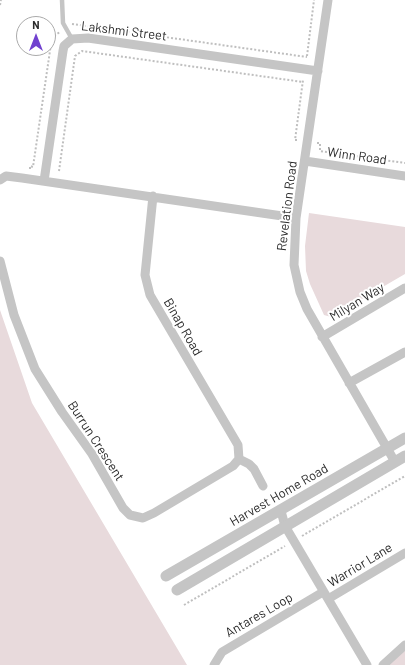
<!DOCTYPE html>
<style>
body{margin:0}
#map{position:relative;width:405px;height:665px;overflow:hidden;background:#fff;font-family:Barlow,sans-serif}
canvas{display:block}
.north{position:absolute;left:16px;top:16px;width:40px;height:40px;box-sizing:border-box;background:#fff;border:1px solid #aaa;border-radius:50%;rotate:0deg;font-size:11px;font-weight:700;line-height:16px;text-align:center;color:#2b2b2b}
.north::after{content:'';display:block;margin:auto;width:14px;height:18px;background:#7141cf;clip-path:polygon(50% 0,100% 100%,50% 72%,0 100%)}
</style>
<div id="map">
<canvas width="405" height="665"></canvas>
<div class="north">N</div>
</div>
<script>
const ctx = document.querySelector('canvas').getContext('2d');
ctx.lineJoin = 'round';
function paint(path, color) {
  ctx.fillStyle = color;
  ctx.fill(path, 'evenodd');
}
function shape(rows) {
  const path = new Path2D();
  for (const r of rows) {
    path.moveTo(r[0], r[1]);
    for (let i = 2; i < r.length; i += 2) path.lineTo(r[i], r[i + 1]);
  }
  return path;
}
function strokePath(path, color, width, dash) {
  ctx.strokeStyle = color;
  ctx.lineWidth = width;
  ctx.lineCap = dash ? 'butt' : 'round';
  ctx.setLineDash(dash || []);
  ctx.stroke(path);
}
function write(font, color, halo, rows, align = 'center') {
  ctx.font = font + ' Barlow,sans-serif';
  ctx.lineWidth = 4;
  ctx.setLineDash([]);
  ctx.textBaseline = 'middle';
  ctx.strokeStyle = halo;
  ctx.fillStyle = color;
  for (const [text, x, y, turn = 0] of rows) {
    ctx.save();
    ctx.translate(x, y);
    ctx.rotate((+turn || 0) * Math.PI / 180);
    ctx.textAlign = isNaN(turn) ? turn : align;
    if (halo) ctx.strokeText(text, 0, 0);
    ctx.fillText(text, 0, 0);
    ctx.restore();
  }
}
paint(shape([
 [309,213,405,227,405,274,331,317,324,315,310,284,306,271,305,246],
 [0,310,32,403,187,665,0,665],
 [405,645,405,665,383,665]
]), '#e8dadc');
strokePath(shape([
 [0,5,1,0],
 [72,24,307,57],
 [307,56,314,0],
 [297,140,295,140,303,80],
 [317,143,320,143,320,151,405,163],
 [30,169,30,166,33,167,52,37,60,32],
 [59,171,75,56,82,51,303,82],
 [302,536,405,476],
 [184,605,285,546]
]), '#bfbfbf', 2, [2, 2]);
strokePath(shape([
 [62,0,63,23,72,39]
]), '#c5c5c5', 4.5);
strokePath(shape([
 [328,0,296,218,294,265,300,292,307,309,395,462],
 [305,161,405,176],
 [0,180,6,176,22,178,296,218],
 [44,181,63,51,64,46,72,39,88,38,318,71],
 [153,196,145,275,150,295,238,445,239,459],
 [0,261,14,315,35,369,62,412,92,454,123,508,130,515,143,518,154,513,233,466,239,459],
 [322,337,405,288],
 [349,383,405,352],
 [239,459,249,464,254,469,263,486],
 [281,511,285,526,367,665],
 [328,599,405,553],
 [214,665,222,652,323,592],
 [383,665,405,645]
]), '#c5c5c5', 9);
strokePath(shape([
 [166,576,405,438],
 [177,590,405,456]
]), '#c5c5c5', 11);
write('13px', '#2b2b2b', '#fff', [
 ["Lakshmi Street",124,31,7],
 ["Winn Road",357,156,8],
 ["Revelation Road",287,206,-83],
 ["Milyan Way",357,302,-31],
 ["Binap Road",183,327,60],
 ["Burrun Crescent",96,441,57],
 ["Harvest Home Road",279,495,-30],
 ["Warrior Lane",360,565,-31],
 ["Antares Loop",259,615,-30]
]);
</script>
